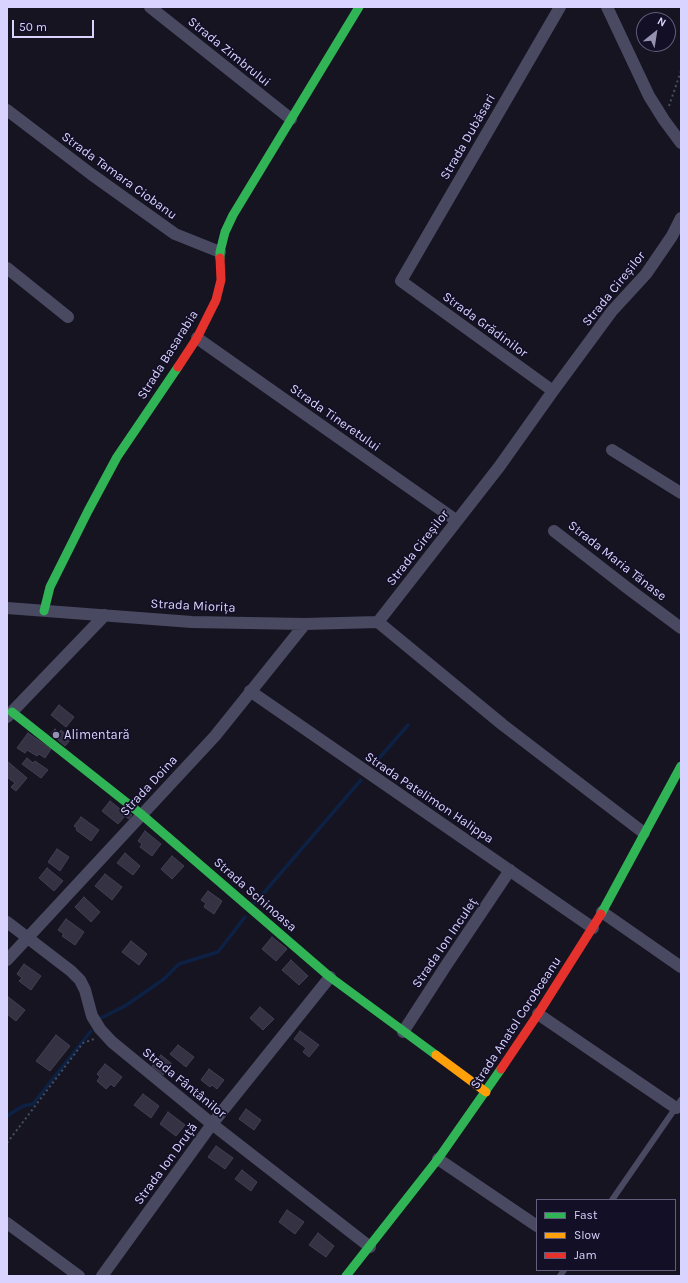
<!DOCTYPE html>
<meta charset="utf-8">
<style>
body{margin:0}
#map{position:relative;width:688px;height:1283px;overflow:hidden;background:#161421;font-family:Karla,sans-serif}
canvas{display:block}
.frame{position:absolute;inset:0;border:8px solid #d9d4ff;pointer-events:none}
.legend{position:absolute;left:536px;top:1199px;width:140px;height:72px;box-sizing:border-box;background:#130f26;border:1px solid #625e7d;margin:0;padding:5px 7px;list-style:none;font-size:12px;color:#d9d4ff}
.legend li{display:flex;align-items:center;gap:8px;height:20px}
.legend b{width:20px;border:1px solid #625e7d}
.north{position:absolute;left:636px;top:12px;width:40px;height:40px;box-sizing:border-box;background:#130f26;border:1px solid #625e7d;border-radius:50%;rotate:30deg;font-size:11px;font-weight:700;line-height:16px;text-align:center;color:#d9d4ff}
.north::after{content:'';display:block;margin:auto;width:14px;height:18px;background:#9591b1;clip-path:polygon(50% 0,100% 100%,50% 72%,0 100%)}
.scale{position:absolute;left:12px;top:20px;width:82px;height:18px;box-sizing:border-box;border:2px solid #d9d4ff;border-top:0;padding-left:5px;font-size:12px;line-height:14px;white-space:nowrap;color:#d9d4ff;-webkit-text-stroke:3px #130f26;paint-order:stroke}
</style>
<div id="map">
<canvas width="688" height="1283"></canvas>
<div class="frame"></div>
<ul class="legend">
<li><b style="height:5px;background:#30b455"></b>Fast</li>
<li><b style="height:5px;background:#ff9f0a"></b>Slow</li>
<li><b style="height:5px;background:#e5322d"></b>Jam</li>
</ul>
<div class="north">N</div>
<div class="scale">50 m</div>
</div>
<script>
const ctx = document.querySelector('canvas').getContext('2d');
ctx.lineJoin = 'round';
function shape(rows) {
  const path = new Path2D();
  for (const r of rows) {
    path.moveTo(r[0], r[1]);
    for (let i = 2; i < r.length; i += 2) path.lineTo(r[i], r[i + 1]);
  }
  return path;
}
function strokePath(path, color, width, dash) {
  ctx.strokeStyle = color;
  ctx.lineWidth = width;
  ctx.lineCap = dash ? 'butt' : 'round';
  ctx.setLineDash(dash || []);
  ctx.stroke(path);
}
function paint(path, color) {
  ctx.fillStyle = color;
  ctx.fill(path, 'evenodd');
}
function write(font, color, halo, rows, align = 'center') {
  ctx.font = font + ' Karla,sans-serif';
  ctx.lineWidth = 3.5;
  ctx.setLineDash([]);
  ctx.textBaseline = 'middle';
  ctx.strokeStyle = halo;
  ctx.fillStyle = color;
  for (const [text, x, y, turn = 0] of rows) {
    ctx.save();
    ctx.translate(x, y);
    ctx.rotate((+turn || 0) * Math.PI / 180);
    ctx.textAlign = isNaN(turn) ? turn : align;
    if (halo) ctx.strokeText(text, 0, 0);
    ctx.fillText(text, 0, 0);
    ctx.restore();
  }
}
strokePath(shape([
 [374,764,408,725],
 [255,903,361,780],
 [101,1018,125,1006,164,979,179,964,218,952,245,917],
 [7,1116,23,1106,33,1104,91,1031]
]), '#0d2144', 3.5);
const building = shape([
 [59,705,74,717,66,727,51,715,59,705],
 [55,729,59,733,61,730,71,739,65,746,51,734,55,729],
 [28,733,51,749,45,758,39,754,37,756,27,750,25,753,17,748,28,733],
 [27,758,33,763,35,761,48,770,41,778,22,764,27,758],
 [7,761,27,778,16,791,11,787,15,783,7,777,7,761],
 [110,801,120,809,122,807,132,815,129,819,125,816,118,824,102,811,110,801],
 [81,817,99,830,91,841,76,830,77,828,74,826,81,817],
 [145,831,161,844,152,856,140,847,142,844,138,841,145,831],
 [57,849,69,857,60,871,48,862,57,849],
 [125,853,140,866,133,875,117,863,125,853],
 [172,856,184,866,172,879,161,869,172,856],
 [47,868,63,881,54,891,39,878,47,868],
 [105,874,122,887,112,900,95,886,105,874],
 [208,891,222,901,214,914,204,907,206,903,201,900,208,891],
 [84,897,100,912,91,922,75,907,84,897],
 [66,919,84,932,75,945,62,936,64,934,58,930,66,919],
 [272,937,287,949,276,961,262,949,272,937],
 [131,941,147,954,139,965,122,952,131,941],
 [291,960,308,976,299,985,282,970,291,960],
 [24,964,41,976,31,990,19,981,22,978,17,974,24,964],
 [7,996,25,1010,16,1021,7,1014,7,996],
 [260,1007,274,1019,263,1030,250,1018,260,1007],
 [300,1031,319,1045,309,1057,303,1052,306,1048,294,1039,300,1031],
 [56,1035,70,1046,50,1071,36,1061,56,1035],
 [178,1045,194,1057,186,1067,170,1054,178,1045],
 [161,1055,172,1064,163,1075,152,1066,161,1055],
 [105,1064,122,1077,114,1087,111,1084,106,1089,97,1081,100,1077,97,1074,105,1064],
 [209,1069,224,1080,217,1089,212,1085,210,1087,201,1080,209,1069],
 [143,1094,159,1106,151,1118,134,1105,143,1094],
 [246,1109,261,1120,254,1130,239,1119,246,1109],
 [168,1112,185,1125,176,1136,160,1124,168,1112],
 [216,1146,233,1158,225,1169,208,1157,216,1146],
 [242,1170,257,1182,251,1191,235,1179,242,1170],
 [287,1210,304,1222,295,1234,279,1222,287,1210],
 [318,1233,334,1246,326,1257,309,1245,318,1233]
]);
paint(building, '#343243');
strokePath(building, '#433f54', 1);
strokePath(shape([
 [669,106,681,71],
 [7,1143,83,1043,94,1039]
]), '#44505f', 2, [2, 3]);
strokePath(shape([
 [612,1200,681,1100],
 [560,1276,564,1270]
]), '#4a4962', 6);
strokePath(shape([
 [150,7,291,119],
 [607,7,649,96,664,120,681,143],
 [7,110,91,174,175,234,220,252],
 [7,268,68,317],
 [197,338,457,521],
 [553,391,401,281,560,7],
 [612,450,681,493],
 [554,531,630,590,681,628],
 [7,608,192,622,305,624,378,622],
 [378,622,499,467,553,391,612,311,646,274,672,236,681,218],
 [378,622,503,725,644,833],
 [250,691,593,928],
 [7,717,105,615],
 [602,912,681,967],
 [7,922,71,971,80,980,85,990,92,1016,100,1029,112,1042,212,1124,370,1247],
 [7,960,215,736,305,624],
 [538,1014,676,1108],
 [403,1032,447,964,510,870],
 [438,1159,537,1226],
 [7,1223,79,1276],
 [102,1276,212,1124,330,977]
]), '#4a4962', 12);
strokePath(shape([
 [220,258,220,252,225,232,233,215,359,7],
 [44,611,50,587,88,511,117,457,178,367],
 [12,712,141,814,330,977,436,1055],
 [601,914,681,766],
 [346,1276,438,1159,501,1069]
]), '#30b455', 9);
strokePath(shape([
 [436,1055,486,1092]
]), '#ff9f0a', 9);
strokePath(shape([
 [178,367,197,338,216,300,221,280,220,258],
 [501,1069,538,1014,601,914]
]), '#e5322d', 9);
for (const [x, y, r, color] of [
 [56,735,4,"#9591b1"]
]) {
  const dot = new Path2D();
  dot.arc(x, y, r, 0, 2 * Math.PI);
  ctx.fillStyle = color;
  ctx.fill(dot);
  strokePath(dot, '#130f26', 1.5);
}
write('13px', '#d9d4ff', '#130f26', [
 ["Strada Zimbrului",229,52,39],
 ["Strada Dubăsari",468,137,-60],
 ["Strada Tamara Ciobanu",119,176,36],
 ["Strada Cireșilor",614,289,-51],
 ["Strada Grădinilor",485,325,36],
 ["Strada Basarabia",168,355,-58],
 ["Strada Tineretului",335,418,35],
 ["Strada Cireșilor",418,548,-52],
 ["Strada Maria Tănase",617,561,38],
 ["Strada Miorița",193,606,3],
 ["Strada Doina",149,786,-47],
 ["Strada Patelimon Halippa",429,798,34],
 ["Strada Schinoasa",255,895,41],
 ["Strada Ion Inculeț",445,943,-56],
 ["Strada Anatol Corobceanu",516,1023,-57],
 ["Strada Fântânilor",184,1083,39],
 ["Strada Ion Druță",166,1164,-54]
]);
write('13px', '#d9d4ff', '#130f26', [
 ["Alimentară",64,735]
], 'left');
</script>
